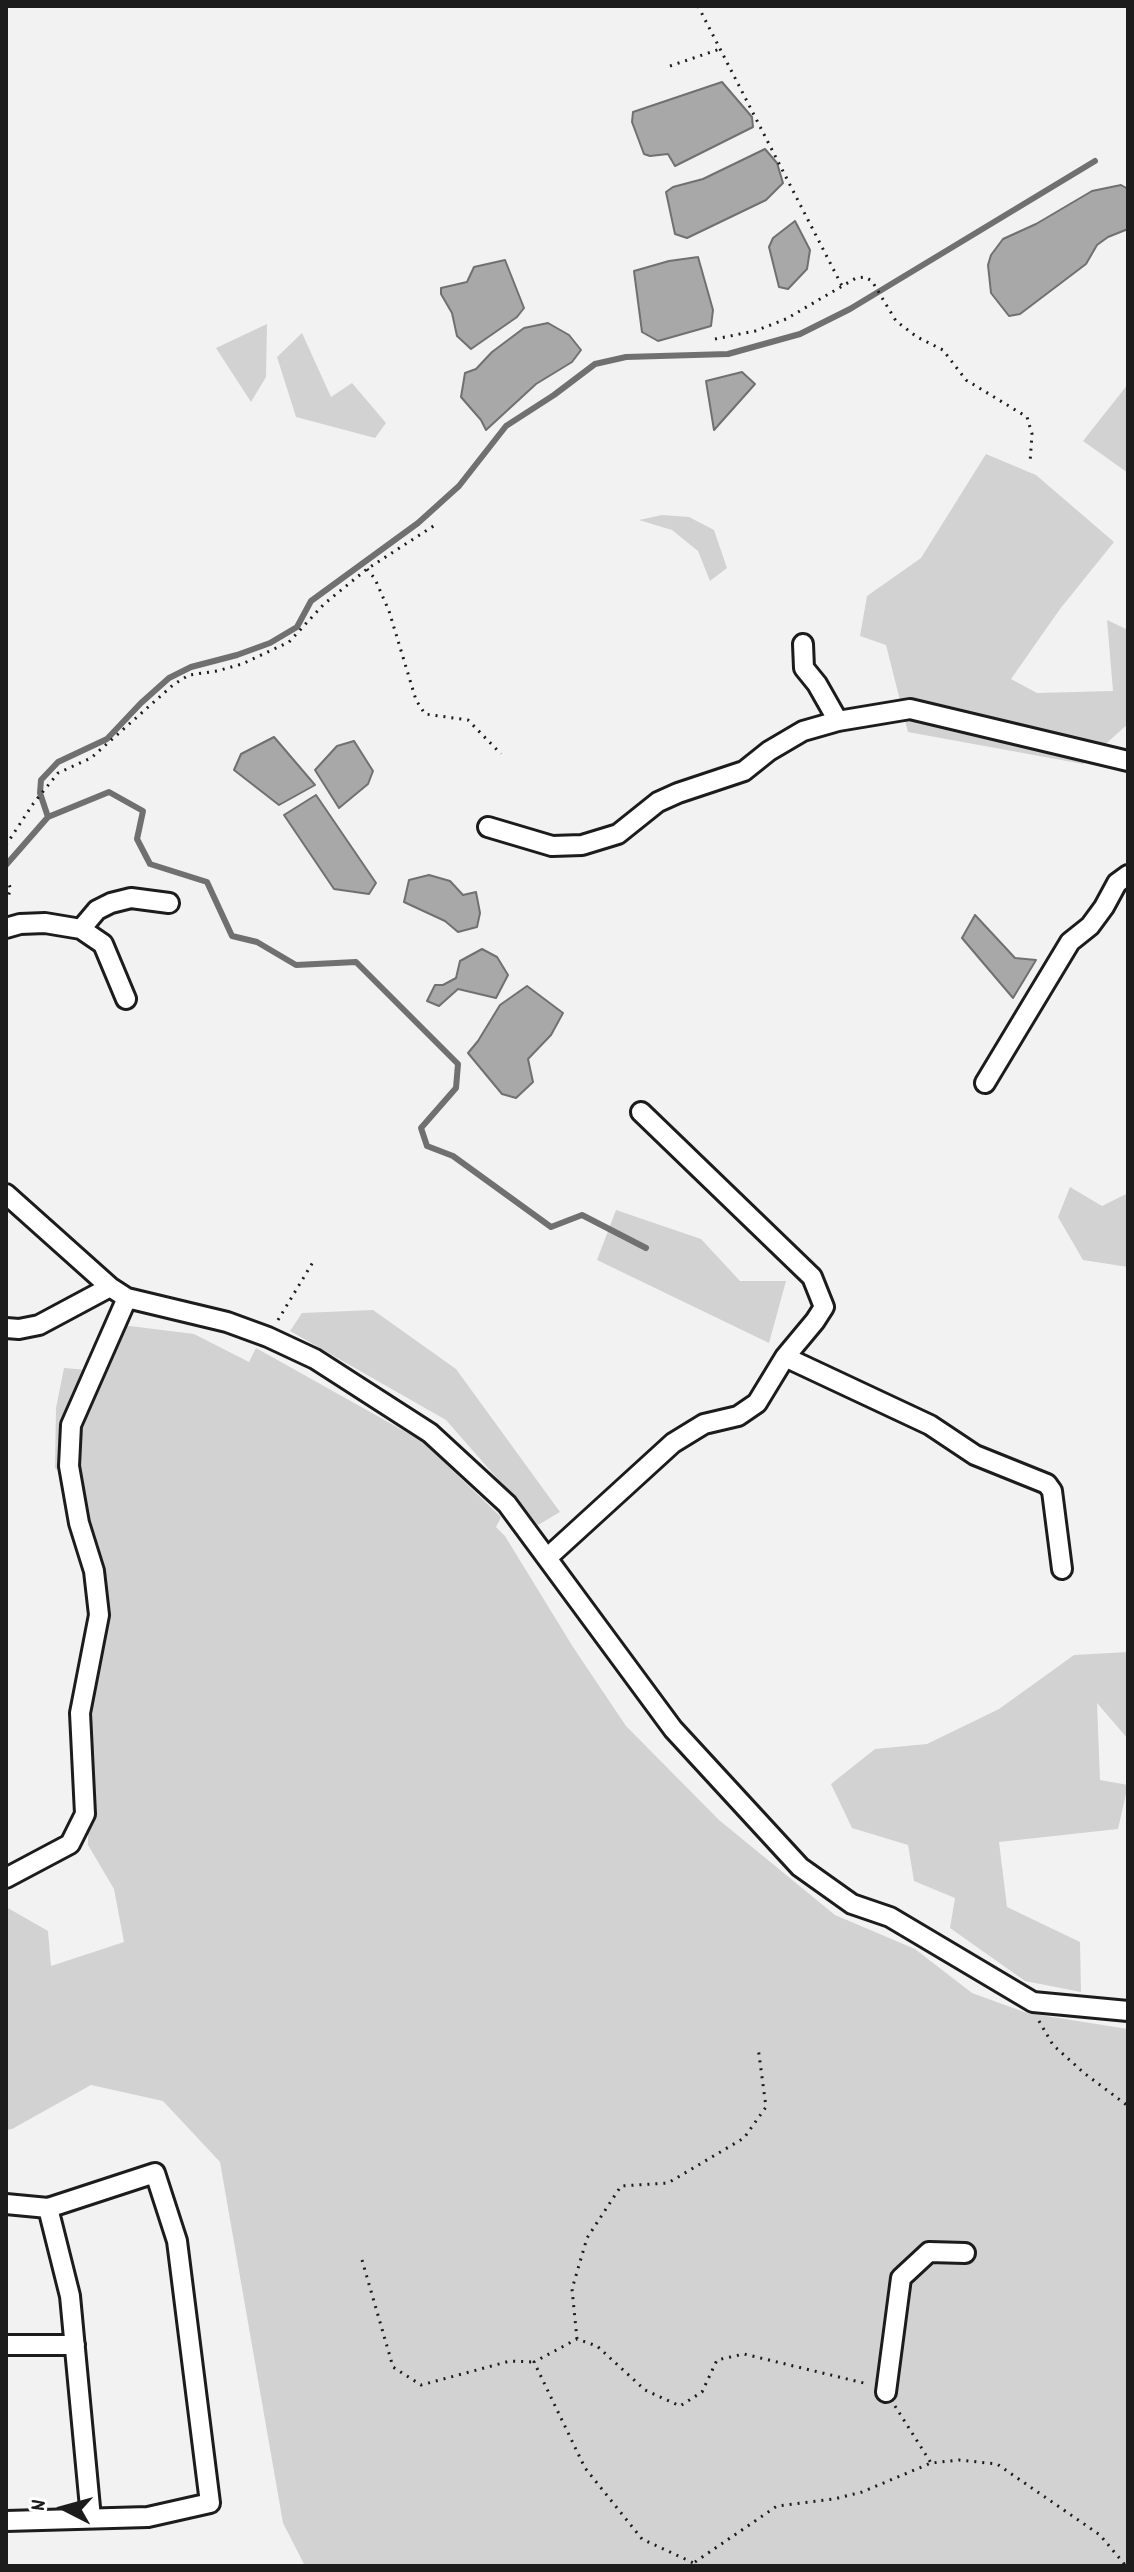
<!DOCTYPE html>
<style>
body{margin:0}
#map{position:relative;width:1134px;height:2572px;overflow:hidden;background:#f2f2f2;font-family:Dekko,sans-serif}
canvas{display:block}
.frame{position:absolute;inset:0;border:8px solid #1c1c1c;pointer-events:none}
.north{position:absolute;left:24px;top:2468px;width:80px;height:80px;-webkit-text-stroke:6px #fff;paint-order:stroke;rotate:276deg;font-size:22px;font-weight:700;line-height:32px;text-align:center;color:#1c1c1c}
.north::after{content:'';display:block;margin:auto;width:28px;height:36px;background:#1c1c1c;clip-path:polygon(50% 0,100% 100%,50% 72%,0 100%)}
</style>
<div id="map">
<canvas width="1134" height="2572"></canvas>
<div class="frame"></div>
<div class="north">N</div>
</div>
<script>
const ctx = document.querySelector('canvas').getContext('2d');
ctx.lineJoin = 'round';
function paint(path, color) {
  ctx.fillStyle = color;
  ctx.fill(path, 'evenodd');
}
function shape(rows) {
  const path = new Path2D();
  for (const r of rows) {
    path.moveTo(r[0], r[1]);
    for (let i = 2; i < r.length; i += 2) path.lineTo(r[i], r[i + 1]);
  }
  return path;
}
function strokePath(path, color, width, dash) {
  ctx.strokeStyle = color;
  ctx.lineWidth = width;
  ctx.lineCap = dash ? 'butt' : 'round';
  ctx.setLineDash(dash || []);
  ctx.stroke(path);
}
paint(shape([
 [267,324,266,377,251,402,216,348],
 [302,333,331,397,352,383,386,423,375,438,296,417,277,357],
 [1128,384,1128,473,1083,441],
 [986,454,1036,475,1114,542,1060,609,1011,679,1037,693,1113,691,1107,620,1128,630,1128,724,1083,764,908,732,886,645,860,636,867,596,921,558],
 [662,515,689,517,714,530,727,568,710,581,698,551,672,530,639,520],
 [1070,1187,1102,1206,1128,1193,1128,1267,1083,1260,1058,1217],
 [616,1210,701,1239,740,1281,786,1281,769,1343,597,1260],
 [373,1310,456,1369,560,1512,538,1525,446,1420,290,1331,302,1313],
 [122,1325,194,1334,249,1362,256,1348,422,1441,501,1517,496,1527,505,1536,573,1647,626,1726,719,1820,835,1915,915,1949,972,1993,1027,2013,1128,2029,1128,2566,305,2566,283,2523,220,2162,163,2101,91,2085,12,2129,6,2130,6,1907,48,1931,51,1966,124,1942,114,1889,88,1845,88,1792,83,1729,104,1590,80,1488,55,1468,56,1408,64,1368,101,1371],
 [1128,1652,1128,1739,1097,1703,1100,1780,1128,1785,1118,1829,999,1842,1007,1907,1080,1942,1081,1992,1025,1981,950,1928,955,1898,914,1881,908,1845,852,1828,831,1784,875,1749,927,1744,999,1709,1074,1655]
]), '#d2d2d2');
const water = shape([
 [722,82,752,117,753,127,675,166,668,154,650,156,644,154,632,122,633,112,722,82],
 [765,149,777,163,783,183,766,200,687,238,675,234,666,192,673,187,703,179,765,149],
 [1121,185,1128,189,1128,229,1108,237,1097,245,1086,264,1020,314,1009,316,991,293,988,265,991,255,1003,239,1036,224,1092,191,1121,185],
 [795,221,810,250,807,269,788,289,779,287,769,247,773,238,795,221],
 [698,257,713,310,711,326,658,341,642,332,634,271,669,261,698,257],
 [505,260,524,308,517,317,471,349,457,336,452,313,441,294,441,288,467,282,474,267,505,260],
 [548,323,569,335,581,350,572,362,536,384,486,430,481,420,461,397,465,373,476,369,492,352,524,328,548,323],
 [742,372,755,384,714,430,706,381,742,372],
 [274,737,315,785,279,805,234,770,241,754,274,737],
 [354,741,373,771,368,784,339,808,315,770,337,746,354,741],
 [316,795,376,883,369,894,334,889,284,815,316,795],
 [429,875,450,881,463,895,476,892,480,913,477,927,458,932,445,921,404,902,409,880,429,875],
 [975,915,1015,958,1036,960,1013,998,962,938,975,915],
 [482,949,497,957,508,975,496,998,458,989,439,1006,427,1001,435,985,443,985,456,978,460,961,482,949],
 [527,986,563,1013,551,1035,528,1059,533,1082,516,1098,502,1094,468,1053,478,1041,500,1005,527,986]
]);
paint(water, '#a8a8a8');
strokePath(water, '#707070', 2);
strokePath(shape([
 [48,817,40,793,41,780,58,762,107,739,141,703,169,678,191,667,237,655,270,643,297,627,311,601,418,523,459,486,506,426,554,395,595,364,626,357,728,354,800,334,850,309,1095,161],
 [6,865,48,817,109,792,143,811,137,839,150,864,207,882,232,936,257,942,296,965,356,962,458,1064,456,1088,421,1128,427,1146,453,1156,551,1227,582,1215,646,1248]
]), '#707070', 6);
const minor = shape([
 [803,644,804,668,817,684,838,721],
 [488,827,552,846,582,845,618,834,658,802,678,793,744,771,769,751,803,731,838,721,910,709,1128,761],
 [6,928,20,924,45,923,81,929,103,944,126,999],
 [81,929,97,910,111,903,131,898,169,903],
 [985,1083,1070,942,1090,926,1104,907,1117,883,1128,875],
 [6,1194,110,1287,127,1298,227,1322,268,1337,315,1359,430,1433,507,1504,673,1729,800,1867,852,1904,890,1917,1033,2002,1128,2011],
 [6,1328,19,1329,39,1325,110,1287],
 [785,1357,930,1425,975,1455,1047,1484,1052,1491,1062,1569],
 [547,1558,673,1443,704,1424,738,1416,757,1403,785,1357,815,1321,824,1307,812,1277,641,1112],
 [6,1878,70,1844,85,1814,80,1713,99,1615,94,1571,79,1523,69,1466,71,1425,127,1298],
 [6,2204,48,2208,155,2173,177,2241,210,2503,148,2517,6,2521],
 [48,2208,70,2296,91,2518],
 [6,2345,75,2345],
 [886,2392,901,2278,929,2252,965,2253]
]);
strokePath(minor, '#1c1c1c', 24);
strokePath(shape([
 [698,6,842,286],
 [670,66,720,49],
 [715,339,755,331,786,319,856,278,865,277,872,281,896,321,917,337,943,350,966,380,1027,417,1032,434,1030,463],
 [367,569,375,579,389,611,416,700,425,714,468,720,501,754],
 [6,845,33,804,58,773,91,758,173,685,189,675,217,671,242,664,289,642,324,604,367,569,435,525],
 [6,878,11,889,6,901],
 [278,1320,313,1262],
 [1039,2021,1053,2045,1084,2073,1128,2106],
 [362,2260,393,2367,421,2385,510,2361,534,2362],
 [577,2339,572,2289,587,2238,621,2186,668,2183,744,2138,766,2107,758,2047],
 [895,2406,931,2463],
 [695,2562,777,2506,834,2499,862,2492,931,2463,959,2460,997,2464,1100,2535,1126,2566],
 [700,2566,642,2539,585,2468,534,2362,577,2339,597,2346,645,2390,680,2406,702,2392,717,2360,744,2354,868,2384]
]), '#1c1c1c', 3, [2, 6]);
strokePath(minor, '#fff', 18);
</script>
